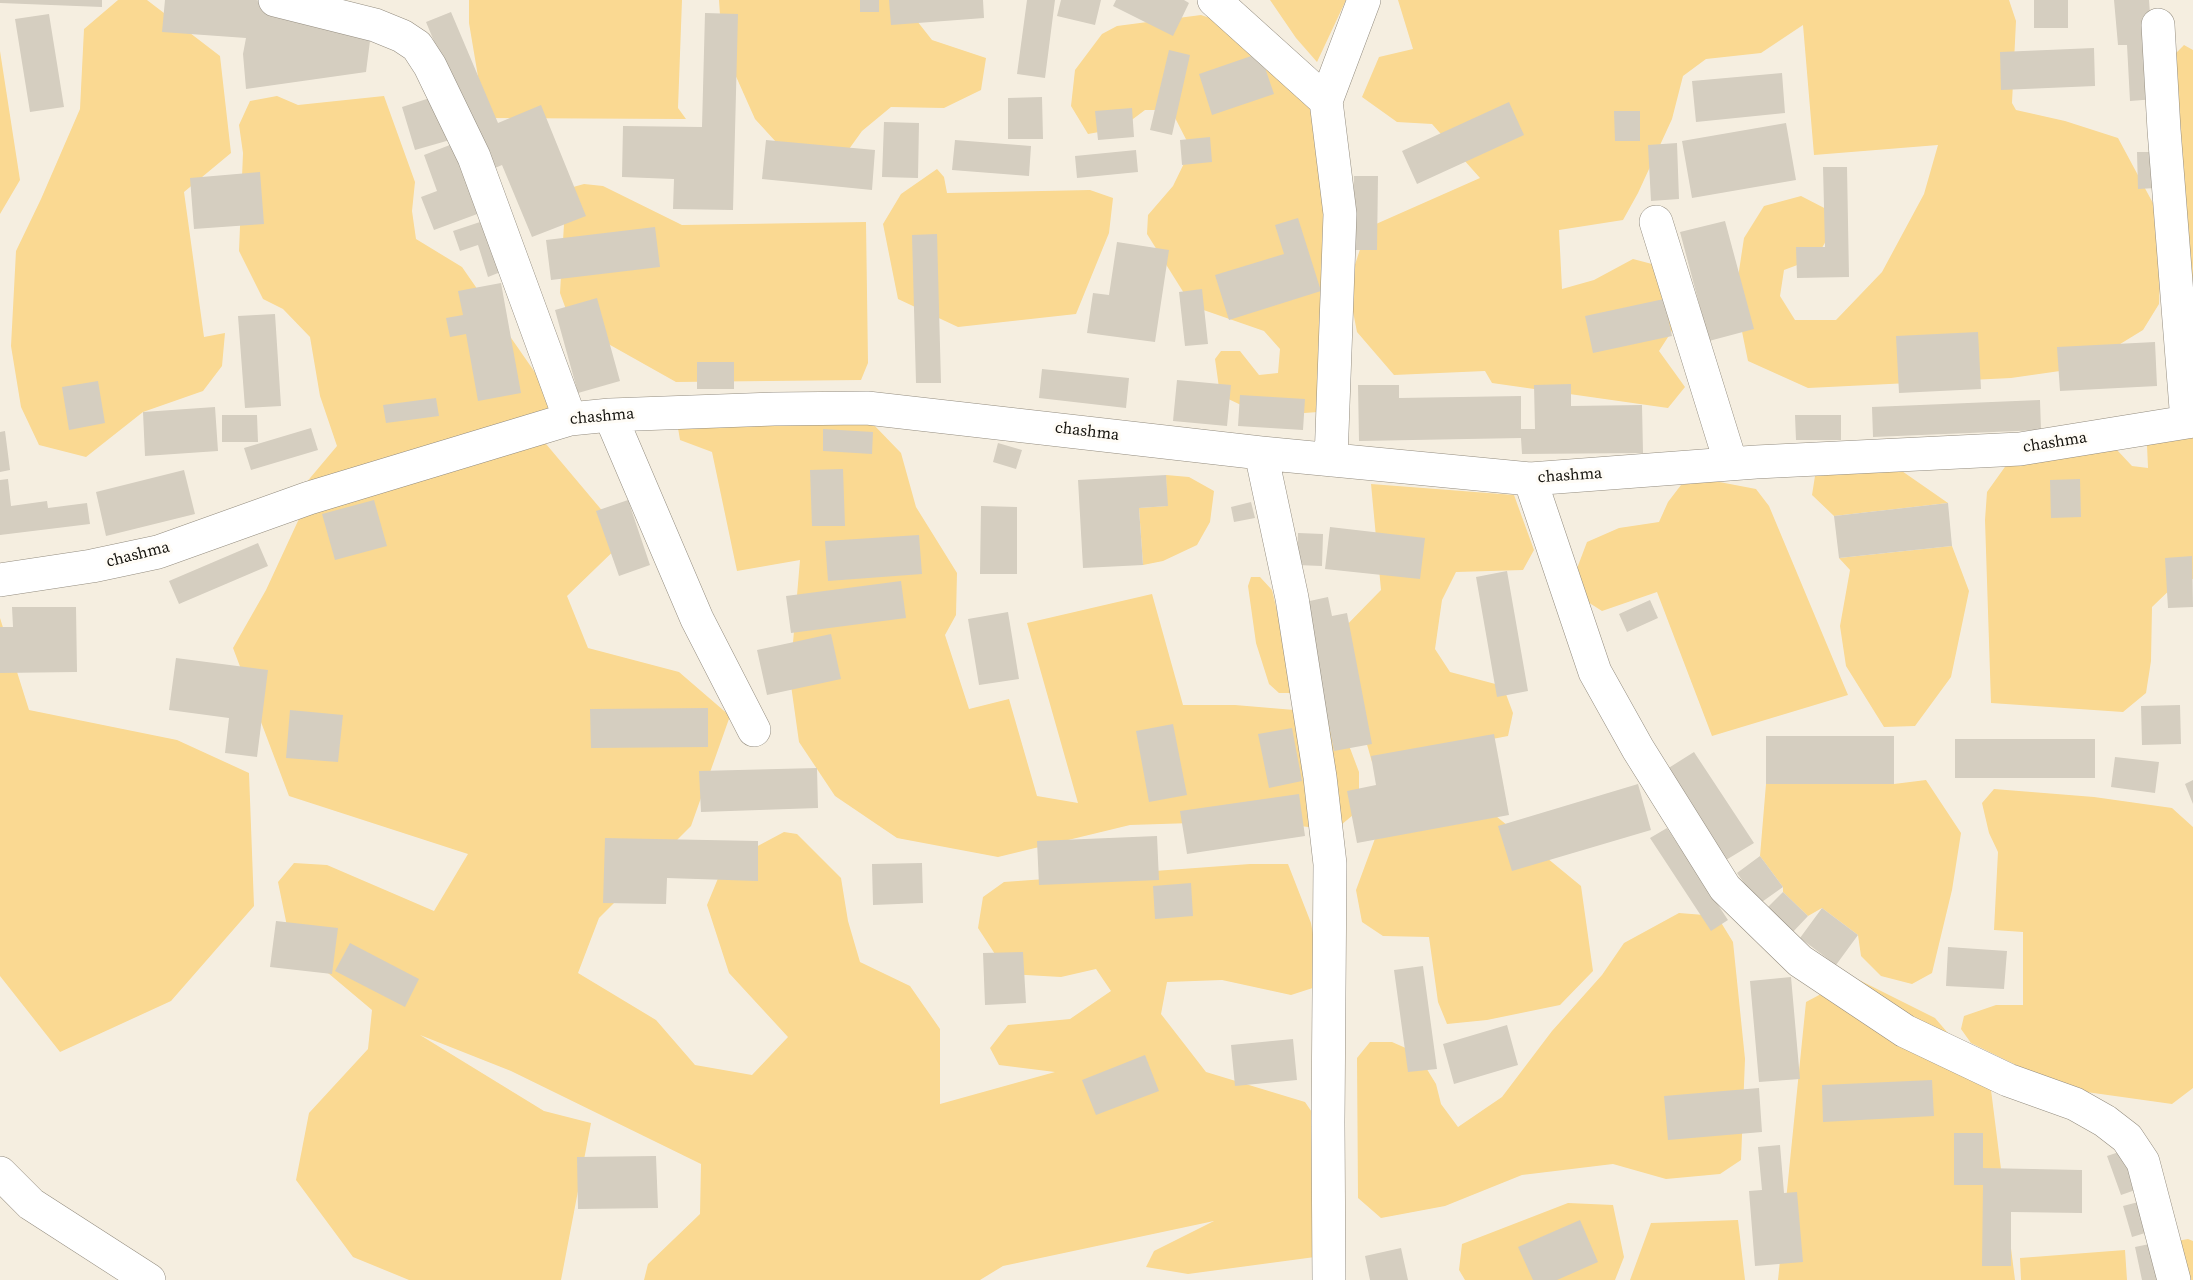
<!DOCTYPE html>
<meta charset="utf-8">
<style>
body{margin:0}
canvas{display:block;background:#f5eee0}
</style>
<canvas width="2193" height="1280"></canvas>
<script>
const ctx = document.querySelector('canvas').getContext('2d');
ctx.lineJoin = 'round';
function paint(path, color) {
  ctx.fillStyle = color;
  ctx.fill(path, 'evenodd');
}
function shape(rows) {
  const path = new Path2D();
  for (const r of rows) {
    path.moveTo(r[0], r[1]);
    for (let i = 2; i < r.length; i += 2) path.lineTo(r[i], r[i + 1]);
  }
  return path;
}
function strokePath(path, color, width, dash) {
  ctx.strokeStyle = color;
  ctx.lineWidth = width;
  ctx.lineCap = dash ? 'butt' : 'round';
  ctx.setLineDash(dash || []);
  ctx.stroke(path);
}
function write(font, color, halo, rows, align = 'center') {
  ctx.font = font + ' "Source Serif 4",serif';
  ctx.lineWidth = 6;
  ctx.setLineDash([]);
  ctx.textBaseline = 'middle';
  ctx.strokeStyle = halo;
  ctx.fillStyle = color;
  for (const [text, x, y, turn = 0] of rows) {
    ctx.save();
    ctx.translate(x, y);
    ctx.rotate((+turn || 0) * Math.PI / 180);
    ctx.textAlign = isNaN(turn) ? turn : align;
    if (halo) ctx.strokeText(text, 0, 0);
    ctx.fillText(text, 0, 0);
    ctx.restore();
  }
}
paint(shape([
 [118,0,147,0,220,56,231,153,184,192,204,337,225,333,222,366,203,391,143,412,86,457,39,445,21,407,11,346,16,251,41,199,80,109,84,29],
 [469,0,682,0,678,108,686,119,485,118,469,23],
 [719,0,907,0,906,7,932,40,986,58,981,90,944,108,891,107,862,131,834,170,798,166,755,119,722,45],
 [1270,0,1346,0,1317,62,1296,38],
 [1398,0,2009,0,2016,21,2012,103,2016,110,2065,121,2118,138,2162,220,2159,304,2143,330,2081,368,2011,378,1808,388,1748,361,1735,297,1744,238,1764,206,1801,196,1832,212,1833,229,1816,258,1784,270,1780,296,1795,320,1836,320,1882,272,1924,194,1938,145,1814,155,1803,25,1761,53,1706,59,1683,76,1672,119,1638,193,1623,220,1559,230,1562,289,1594,280,1633,259,1671,269,1690,303,1659,351,1685,387,1668,408,1492,383,1485,371,1394,375,1357,332,1348,286,1367,228,1480,178,1432,124,1397,122,1362,97,1379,57,1413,49],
 [1201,15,1216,20,1313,111,1323,209,1321,359,1318,412,1264,416,1220,395,1215,359,1221,351,1240,351,1259,375,1278,373,1280,349,1264,331,1192,306,1147,234,1148,215,1173,186,1191,149,1171,110,1145,110,1121,128,1088,134,1071,106,1075,70,1102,34,1117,26],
 [2184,45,2193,50,2193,322,2175,54],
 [0,51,20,180,0,214],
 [277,96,298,105,384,96,415,182,412,211,416,239,462,267,561,410,300,490,337,446,320,396,310,337,283,309,263,299,239,251,243,153,239,125,250,101],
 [937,169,944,177,947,193,1090,190,1113,198,1109,233,1076,314,958,327,898,299,883,224,901,194],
 [584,184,603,186,682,225,866,222,868,363,861,380,676,382,571,323,560,293,566,189],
 [2193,407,2193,579,2178,582,2152,607,2151,661,2146,693,2123,712,1991,703,1985,520,1987,492,2007,464,2117,450,2132,466,2148,468,2147,445],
 [872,423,901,453,916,507,957,573,956,615,945,635,969,709,1009,699,1037,796,1078,803,1027,623,1152,594,1183,705,1235,705,1318,712,1342,727,1359,772,1359,810,1335,830,1255,821,1130,825,998,857,897,838,835,796,799,742,790,678,800,560,737,571,712,452,680,440,678,428],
 [541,438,626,539,567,596,588,648,679,672,730,716,691,826,599,918,578,973,656,1020,695,1065,752,1075,788,1037,729,973,707,905,724,864,784,832,797,834,841,878,848,921,860,962,910,986,940,1029,940,1104,1055,1072,999,1065,990,1048,1008,1025,1070,1019,1111,991,1096,969,1061,977,1008,974,978,928,983,897,1004,882,1250,864,1288,864,1311,923,1322,985,1291,995,1222,980,1167,982,1161,1014,1206,1072,1305,1102,1318,1121,1315,1257,1188,1274,1146,1267,1154,1251,1214,1221,1003,1266,980,1280,644,1280,648,1264,700,1214,701,1164,511,1071,420,1035,544,1111,591,1123,561,1280,409,1280,353,1257,296,1180,309,1113,368,1049,372,1010,290,941,278,882,294,863,327,865,434,911,468,854,289,796,233,648,266,590,304,508],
 [1899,469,1948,503,1834,516,1812,495,1815,476],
 [1166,475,1189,477,1214,491,1210,522,1197,545,1163,561,1143,565,1139,508,1167,506],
 [1709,480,1756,489,1769,506,1848,695,1712,736,1657,592,1602,611,1580,597,1576,571,1587,542,1619,528,1659,522,1668,502,1681,485],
 [1371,484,1514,495,1534,550,1523,570,1456,572,1442,600,1435,649,1450,672,1503,686,1513,713,1508,736,1372,762,1336,636,1381,590],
 [1952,546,1969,591,1951,677,1915,726,1884,727,1846,666,1840,626,1850,570,1839,558],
 [1251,577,1260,577,1272,590,1284,640,1290,693,1279,693,1269,684,1256,643,1248,586],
 [0,618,29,710,177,740,249,773,254,906,171,1001,60,1052,0,976],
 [1926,780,1961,833,1952,890,1932,973,1912,984,1881,976,1861,956,1858,935,1822,908,1808,916,1783,892,1783,887,1760,856,1766,784,1894,784],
 [1994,789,2094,797,2172,808,2193,827,2193,1088,2172,1104,2065,1089,1971,1043,1961,1029,1964,1016,1996,1005,2023,1005,2023,932,1994,930,1998,852,1989,833,1982,803],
 [1485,807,1581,886,1593,971,1560,1005,1487,1020,1447,1024,1438,1002,1429,937,1383,936,1362,922,1356,890,1380,825],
 [1679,913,1717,916,1733,942,1745,1059,1741,1160,1720,1174,1666,1179,1613,1164,1522,1175,1445,1206,1381,1218,1358,1198,1357,1058,1370,1042,1392,1042,1417,1053,1436,1084,1441,1104,1458,1127,1502,1097,1552,1031,1602,975,1624,943],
 [1853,977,1935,1018,1990,1082,2015,1280,1778,1280,1806,1002],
 [1568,1203,1613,1205,1624,1257,1615,1280,1465,1280,1459,1270,1462,1244],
 [1738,1220,1745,1280,1630,1280,1651,1223],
 [2188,1239,2193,1241,2193,1280,2173,1280,2177,1241],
 [2125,1250,2127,1280,2021,1280,2020,1258]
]), '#fad992');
paint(shape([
 [0,0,102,0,102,7,0,3],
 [165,0,256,0,309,11,371,33,366,72,246,89,243,54,246,38,162,32],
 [860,0,879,0,879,12,860,12],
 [889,0,983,0,984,18,891,25],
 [1027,0,1055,0,1045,78,1017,74],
 [1061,0,1101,0,1095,25,1057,16],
 [1116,0,1184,0,1189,3,1173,36,1113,6],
 [2034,0,2068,0,2068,28,2034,28],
 [2114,0,2149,0,2156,99,2130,101,2127,45,2118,45],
 [451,12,498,123,541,105,586,216,532,237,502,165,488,171,426,22],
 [705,13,738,14,733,210,673,209,674,179,622,177,623,126,702,127],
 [49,14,64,107,30,112,15,19],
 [2094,48,2095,86,2001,90,2000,52],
 [1169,50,1190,55,1172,135,1150,130],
 [1260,53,1274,94,1212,115,1199,74],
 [1782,73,1785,113,1696,122,1692,81],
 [436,96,450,140,415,150,402,107],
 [1042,97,1043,139,1008,139,1008,98],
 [1509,102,1524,135,1417,184,1402,151],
 [1132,108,1134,137,1098,140,1095,111],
 [1614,111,1640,111,1640,141,1615,141],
 [884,122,919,123,918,178,882,177],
 [1786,123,1796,180,1692,198,1682,141],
 [1210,137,1212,162,1182,165,1180,140],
 [766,140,875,150,872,190,762,179],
 [955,140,1031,146,1029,176,952,170],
 [455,143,480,213,434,230,421,197,437,191,424,155],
 [1677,143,1679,199,1651,201,1648,145],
 [1136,150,1138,172,1077,178,1075,156],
 [2137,152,2155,152,2156,188,2138,189],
 [1823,167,1847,167,1849,277,1797,278,1796,247,1825,247],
 [260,172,264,224,194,229,190,178],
 [1354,176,1378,176,1377,250,1353,250],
 [1298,218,1321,291,1229,320,1215,275,1284,254,1275,225],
 [486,220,503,271,488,277,478,245,460,251,453,231],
 [1725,221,1754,329,1709,341,1680,232],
 [655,227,660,267,551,280,546,240],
 [937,234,941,383,916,383,912,235],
 [1117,242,1169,250,1155,342,1087,333,1093,293,1109,295],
 [501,283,521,393,478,401,466,334,450,337,446,318,463,315,458,291],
 [1202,289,1208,344,1185,346,1179,292],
 [597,298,620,381,578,393,555,310],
 [1664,299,1672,336,1593,353,1585,316],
 [275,314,281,406,245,408,238,316],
 [1978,332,1981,389,1899,393,1896,336],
 [2155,342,2157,386,2060,391,2057,347],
 [697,362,734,362,734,389,697,389],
 [1042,369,1129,378,1126,408,1039,398],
 [1177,380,1231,385,1227,426,1173,421],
 [98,381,105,423,69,430,62,387],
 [1571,384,1571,406,1642,405,1643,453,1522,454,1521,438,1359,441,1358,385,1399,385,1399,398,1521,396,1521,429,1535,429,1534,385],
 [1240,395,1305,399,1303,430,1238,426],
 [436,398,439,416,386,423,383,405],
 [2040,400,2041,430,1873,437,1872,407],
 [215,407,218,451,145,456,143,412],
 [222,415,257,415,258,442,222,442],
 [1795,415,1841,415,1841,440,1796,440],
 [311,428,318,450,251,470,244,448],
 [823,429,873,432,872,454,823,451],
 [5,431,10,470,0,472,0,432],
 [998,443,1022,450,1016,469,993,462],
 [843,469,845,526,812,526,810,470],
 [184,470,195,514,106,536,96,492],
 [1166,475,1168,506,1139,508,1143,565,1083,568,1078,480],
 [8,479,11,506,47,501,48,508,87,503,90,524,0,535,0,480],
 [2080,479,2081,517,2051,518,2050,480],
 [374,500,387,546,335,560,322,514],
 [628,500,650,565,619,576,596,511],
 [1251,502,1255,518,1234,522,1231,507],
 [1948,503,1952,546,1839,558,1834,516],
 [981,506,1017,507,1017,574,980,574],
 [1330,527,1425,538,1420,579,1325,569],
 [1298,533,1323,534,1322,566,1297,565],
 [919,535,922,574,828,581,825,541],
 [258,543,268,566,179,604,169,581],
 [2192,556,2193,607,2168,608,2165,558],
 [1507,571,1528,691,1497,697,1476,577],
 [901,581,906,618,791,633,786,596],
 [1328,597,1332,616,1347,613,1372,744,1334,751,1305,602],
 [1650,600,1658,618,1627,632,1619,614],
 [12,607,76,607,77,672,0,673,0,627,13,627],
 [1008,612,1019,679,979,685,968,619],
 [831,634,841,679,767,695,757,650],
 [176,658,268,670,257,757,225,753,229,718,169,710],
 [2180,705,2181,744,2142,745,2141,706],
 [708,708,708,747,591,748,590,709],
 [290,710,343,715,338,762,286,758],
 [1173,724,1187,795,1149,802,1136,731],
 [1292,728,1302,781,1269,788,1258,734],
 [1494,734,1509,815,1357,843,1347,791,1376,785,1371,756],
 [1766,736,1894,736,1894,784,1766,784],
 [1955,739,2095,739,2095,778,1955,778],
 [1694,752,1754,843,1726,860,1667,769],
 [2115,757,2159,762,2155,793,2111,787],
 [817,768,818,808,701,812,699,771],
 [2193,780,2193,804,2185,784],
 [1638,784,1651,830,1512,871,1498,826],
 [1299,794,1305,836,1187,854,1180,811],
 [1667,828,1728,920,1711,931,1650,838],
 [1157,836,1159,880,1039,885,1037,841],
 [605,838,758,841,758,881,667,878,666,904,603,903],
 [1760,856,1783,887,1759,904,1737,873],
 [922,863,923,903,873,905,872,864],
 [1191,883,1193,916,1155,919,1153,886],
 [1783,892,1808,916,1791,934,1766,909],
 [1822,908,1858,935,1836,965,1800,938],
 [276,921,338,928,332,974,270,967],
 [350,943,419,979,405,1007,335,971],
 [1948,947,2007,951,2004,989,1946,986],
 [1023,952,1026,1003,985,1005,983,953],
 [1423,966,1437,1069,1408,1072,1394,970],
 [1791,977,1800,1079,1759,1082,1750,981],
 [1507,1025,1518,1065,1454,1084,1443,1044],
 [1293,1039,1297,1080,1235,1086,1231,1045],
 [1145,1055,1159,1091,1096,1115,1082,1080],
 [1932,1080,1934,1116,1823,1122,1822,1085],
 [1759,1088,1762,1132,1668,1140,1664,1096],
 [1954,1133,1983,1133,1983,1168,2082,1170,2082,1213,2011,1212,2011,1266,1982,1266,1983,1185,1954,1185],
 [1780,1145,1784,1193,1797,1192,1803,1262,1755,1266,1749,1191,1762,1190,1758,1147],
 [2128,1149,2141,1188,2121,1195,2107,1156],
 [656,1156,658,1208,578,1209,577,1157],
 [2146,1200,2155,1230,2132,1237,2123,1206],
 [1580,1220,1598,1262,1557,1280,1533,1280,1518,1247],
 [2159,1242,2168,1280,2142,1280,2135,1247],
 [1401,1248,1408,1280,1370,1280,1365,1256]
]), '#d5cec0');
const minor = shape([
 [275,0,375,25,402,36,417,46,430,66,474,157,570,419],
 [1214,0,1326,101,1340,214,1331,460],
 [2158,25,2164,130,2187,421],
 [1326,101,1364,0],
 [1656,222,1731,464],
 [610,415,697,619,754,730],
 [1261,453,1292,598,1320,777,1330,864,1328,1122,1329,1280],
 [1530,479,1595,672,1638,749,1725,888,1800,961,1905,1031,2008,1080,2075,1104,2105,1121,2127,1138,2143,1162,2174,1280],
 [0,580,92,566,158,552,309,498,570,419,610,415,774,409,867,408,1261,453,1530,479,1756,462,2020,449,2193,421],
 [0,1173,31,1204,149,1280]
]);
strokePath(minor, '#938c7f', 34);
strokePath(minor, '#fff', 33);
write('16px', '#14120d', '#fffcf6', [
 ["сhashma",602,417,-5],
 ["сhashma",1087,432,7],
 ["сhashma",2055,443,-9],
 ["сhashma",1570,476,-4],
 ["сhashma",138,555,-14]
]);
</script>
